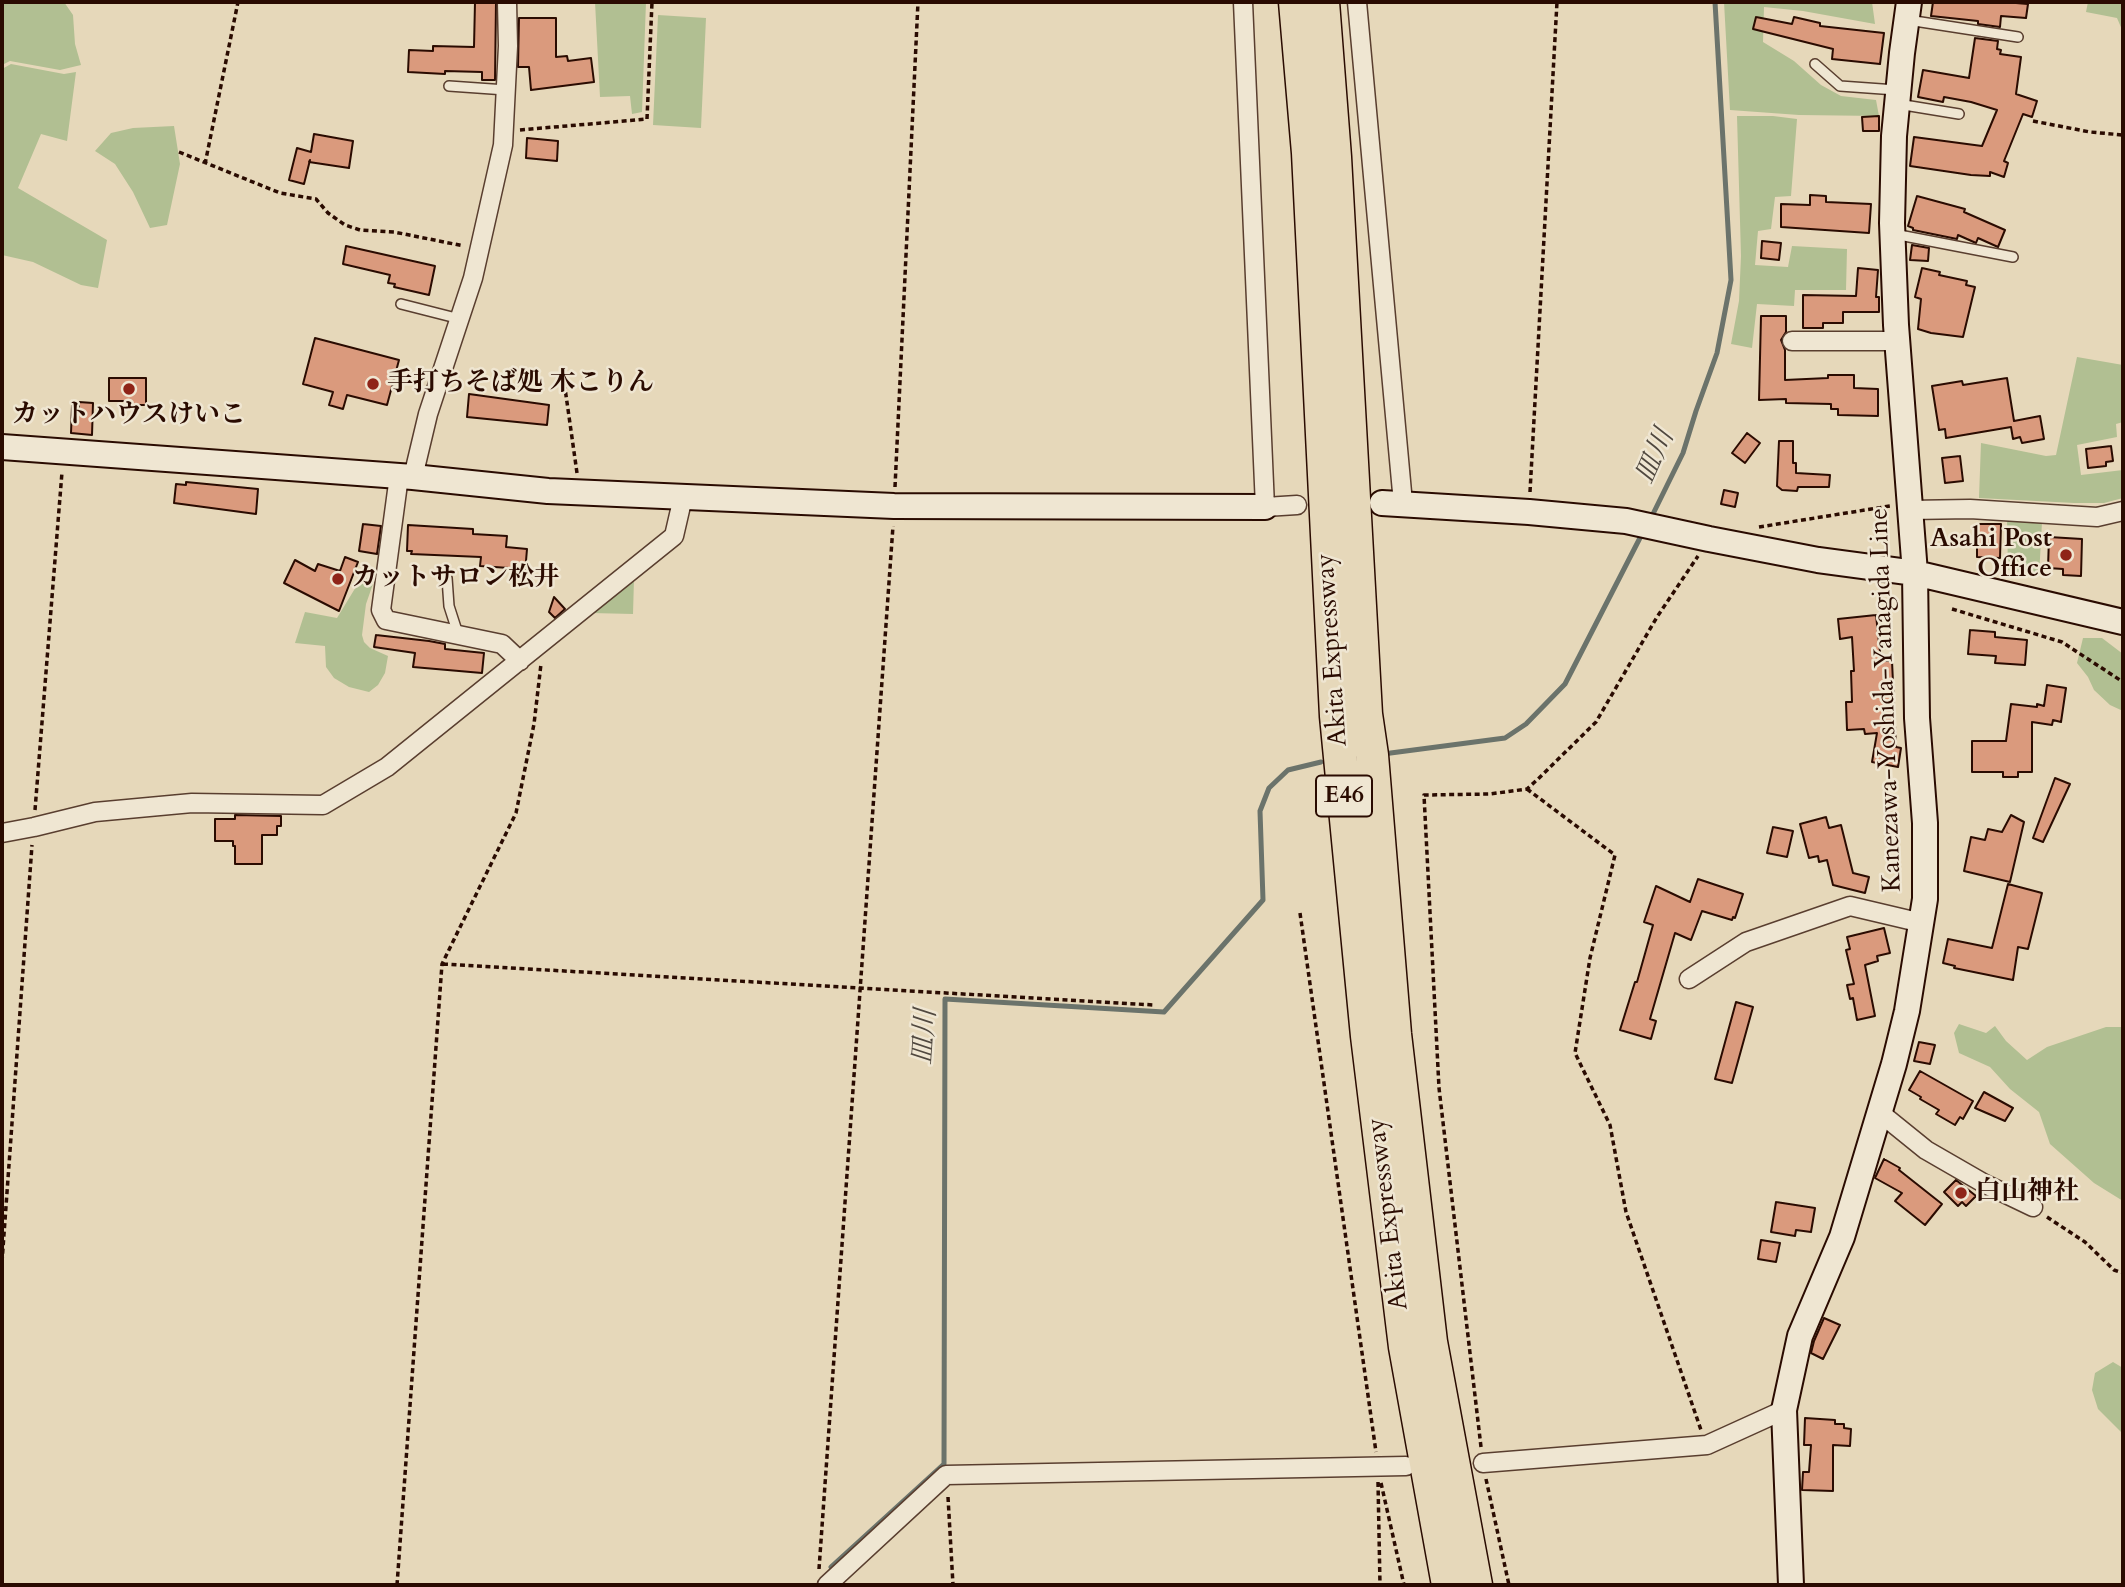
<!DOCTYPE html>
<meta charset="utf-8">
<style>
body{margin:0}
#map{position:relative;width:2125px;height:1587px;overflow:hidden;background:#e6d8ba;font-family:Cardo,serif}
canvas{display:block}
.frame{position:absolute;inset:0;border:4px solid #2a0b01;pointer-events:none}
</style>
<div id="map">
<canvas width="2125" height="1587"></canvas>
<div class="frame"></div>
</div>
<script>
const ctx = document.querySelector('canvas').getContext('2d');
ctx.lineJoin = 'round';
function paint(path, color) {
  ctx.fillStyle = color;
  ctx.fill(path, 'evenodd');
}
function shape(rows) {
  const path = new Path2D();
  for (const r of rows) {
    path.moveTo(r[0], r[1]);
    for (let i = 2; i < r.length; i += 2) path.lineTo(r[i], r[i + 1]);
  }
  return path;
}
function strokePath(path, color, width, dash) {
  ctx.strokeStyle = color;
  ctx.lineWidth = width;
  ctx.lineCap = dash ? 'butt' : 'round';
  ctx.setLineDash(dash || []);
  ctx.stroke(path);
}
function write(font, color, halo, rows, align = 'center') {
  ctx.font = font + ' Cardo,"Noto Serif JP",serif';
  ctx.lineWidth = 5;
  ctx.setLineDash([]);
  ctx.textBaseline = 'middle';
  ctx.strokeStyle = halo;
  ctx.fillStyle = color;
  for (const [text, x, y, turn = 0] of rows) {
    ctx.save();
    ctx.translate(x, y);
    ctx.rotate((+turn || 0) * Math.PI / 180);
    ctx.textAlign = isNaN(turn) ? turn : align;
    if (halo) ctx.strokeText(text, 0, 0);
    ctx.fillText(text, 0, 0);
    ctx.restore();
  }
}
paint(shape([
 [2,2,64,2,73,15,75,44,81,65,60,70,10,61,2,65],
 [595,2,646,2,642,112,632,114,630,96,600,97],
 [1724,2,1872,2,1875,24,1803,11,1764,7,1763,42,1794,61,1821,85,1841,96,1876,100,1879,116,1799,115,1730,110],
 [2088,2,2123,2,2123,32,2117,18,2086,12],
 [658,15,706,18,701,128,653,125],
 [11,64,64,74,76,72,67,141,41,134,18,188,107,240,98,288,81,285,33,262,2,255,2,69],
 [1737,116,1773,116,1797,119,1791,196,1775,197,1771,229,1758,231,1755,265,1788,267,1792,246,1847,249,1846,290,1795,290,1794,306,1757,304,1752,348,1731,344,1739,301,1741,256],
 [174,126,180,164,167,225,150,228,133,192,115,164,95,151,111,133,133,128],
 [2077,357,2123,365,2123,422,2116,424,2117,437,2077,445,2081,475,2123,470,2123,498,2104,503,2074,503,1979,498,1981,443,2046,456,2056,455],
 [2007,519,2042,522,2039,576,2008,570],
 [362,577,374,581,366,604,362,635,364,642,370,648,388,656,385,673,378,685,369,692,349,687,334,678,326,667,325,646,295,643,305,612,337,618],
 [634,579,633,614,591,613],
 [2083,638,2102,638,2123,654,2123,711,2110,705,2094,690,2088,677,2077,663],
 [1959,1024,1986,1033,1995,1026,2006,1041,2027,1060,2047,1047,2106,1027,2123,1027,2123,1201,2094,1183,2050,1144,2039,1112,2010,1089,1990,1067,1959,1053,1954,1033],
 [2113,1362,2123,1368,2123,1434,2098,1409,2092,1390,2095,1373]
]), '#b1bf92');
strokePath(shape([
 [1650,520,1683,453,1696,411,1717,353,1731,280,1715,2],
 [1383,754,1505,738,1526,724,1565,684,1643,532],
 [831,1567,944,1464,945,999,1164,1012,1263,900,1260,811,1269,788,1288,770,1321,762]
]), '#6b736b', 5);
const building = shape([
 [475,2,496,2,495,80,482,80,482,72,445,71,445,74,408,72,409,50,433,51,433,46,474,47,475,2],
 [1933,2,2004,2,2028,4,2026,18,2001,16,2000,27,1978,24,1978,21,1931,16,1933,2],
 [1756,17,1792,24,1794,17,1820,23,1820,26,1884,33,1880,64,1832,59,1833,49,1753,29,1756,17],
 [519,18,556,18,556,57,567,56,568,61,591,58,594,82,531,90,529,67,518,67,519,18],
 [1975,38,1998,41,1997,49,2001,50,2000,54,2021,57,2016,94,2037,101,2032,117,2023,114,2004,161,2008,163,2004,177,1990,172,1990,176,1971,175,1910,166,1914,137,1982,146,1997,110,1971,102,1944,97,1943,102,1918,97,1923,70,1969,78,1975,38],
 [1879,116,1879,131,1863,131,1862,117,1879,116],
 [314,134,353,141,349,168,309,162,310,160,304,184,289,180,297,148,311,152,314,134],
 [527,138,558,141,557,161,526,158,527,138],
 [1810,195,1826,196,1826,202,1871,204,1869,233,1781,227,1781,204,1810,205,1810,195],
 [1917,196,1965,209,1964,212,2005,230,1998,247,1978,238,1976,243,1958,235,1957,239,1913,230,1913,228,1908,226,1917,196],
 [1762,241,1781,243,1779,260,1761,258,1762,241],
 [1912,245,1929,248,1928,261,1910,260,1912,245],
 [346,246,435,266,429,295,394,287,395,284,388,283,390,275,343,264,346,246],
 [1858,268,1878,270,1876,297,1879,297,1879,312,1843,312,1843,323,1823,323,1823,328,1803,328,1803,295,1856,296,1858,268],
 [1922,268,1940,272,1939,275,1967,281,1966,285,1975,287,1963,337,1931,333,1918,329,1921,299,1915,297,1922,268],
 [1761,316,1786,316,1786,332,1781,340,1785,350,1785,380,1828,378,1828,375,1854,375,1854,388,1878,389,1878,416,1838,415,1838,409,1831,409,1831,404,1786,403,1786,399,1759,400,1761,316],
 [315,338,399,360,387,405,347,395,343,409,329,405,333,392,303,384,315,338],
 [109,378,146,378,146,405,127,405,127,401,109,401,109,378],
 [2007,378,2014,421,2040,416,2044,439,2022,443,2020,437,2013,439,2011,427,1946,438,1945,429,1939,430,1932,386,1962,381,1963,385,2007,378],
 [469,394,549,405,547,425,467,417,469,394],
 [79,402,93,403,92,435,71,433,72,406,79,407,79,402],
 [1747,433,1760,443,1745,463,1732,453,1747,433],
 [1779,441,1793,441,1793,463,1796,463,1796,473,1830,475,1829,487,1798,487,1797,491,1782,490,1777,486,1779,441],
 [2111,446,2113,461,2106,462,2106,466,2088,468,2086,449,2111,446],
 [1960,456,1963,481,1945,483,1942,458,1960,456],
 [186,482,258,489,256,514,174,503,176,484,186,485,186,482],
 [1724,490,1738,493,1735,507,1721,504,1724,490],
 [363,524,381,526,377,554,359,551,363,524],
 [1977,524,2001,524,2000,558,1977,557,1977,524],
 [408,525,473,529,473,534,507,536,506,547,527,549,525,573,510,571,509,568,480,566,481,557,411,554,412,551,407,551,408,525],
 [2049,537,2082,539,2081,576,2063,575,2063,569,2048,568,2049,537],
 [345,557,358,562,339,611,284,583,295,560,315,571,318,564,340,571,345,557],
 [554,597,565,609,555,618,549,612,554,597],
 [1876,615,1881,661,1892,661,1896,747,1901,748,1898,767,1872,762,1877,733,1865,734,1864,729,1847,730,1846,702,1852,702,1851,671,1854,671,1852,637,1840,639,1838,619,1876,615],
 [1970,630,1995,632,1995,637,2027,640,2025,665,1995,663,1996,656,1968,654,1970,630],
 [376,635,429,641,445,644,445,649,484,653,482,673,413,667,415,653,374,647,376,635],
 [2047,685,2066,688,2061,722,2053,720,2052,725,2032,722,2032,772,2018,772,2018,777,2003,777,2003,772,1972,772,1972,741,2006,741,2011,704,2037,707,2037,704,2044,706,2047,685],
 [2055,778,2070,784,2043,842,2033,838,2055,778],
 [235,815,281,816,281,826,277,826,277,835,262,835,262,864,235,864,235,846,233,846,233,841,215,841,215,819,235,819,235,815],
 [2011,815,2024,822,2010,882,1964,871,1971,837,1985,840,1988,829,2002,832,2011,815],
 [1826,817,1829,828,1841,825,1853,873,1869,877,1865,893,1833,885,1827,860,1819,862,1818,856,1809,858,1800,824,1826,817],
 [1773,827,1793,831,1787,857,1767,853,1773,827],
 [1698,879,1743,894,1735,918,1733,917,1732,920,1702,911,1691,940,1675,933,1650,1019,1656,1021,1651,1039,1620,1030,1635,982,1637,982,1653,925,1644,922,1656,886,1690,902,1698,879],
 [2008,884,2042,893,2028,949,2018,947,2013,980,1954,968,1955,966,1943,963,1948,939,1992,948,2008,884],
 [1884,928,1890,953,1877,956,1878,961,1865,965,1875,1016,1857,1020,1853,998,1850,999,1847,985,1854,984,1846,950,1850,949,1847,937,1884,928],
 [1736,1002,1753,1007,1732,1083,1715,1079,1736,1002],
 [1919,1042,1935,1045,1930,1064,1914,1061,1919,1042],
 [1920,1071,1973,1101,1963,1119,1960,1117,1955,1125,1936,1114,1939,1110,1920,1099,1921,1097,1909,1090,1920,1071],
 [1984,1092,2013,1108,2005,1121,1975,1108,1984,1092],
 [1884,1159,1900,1168,1899,1170,1942,1204,1925,1225,1895,1201,1902,1193,1875,1178,1884,1159],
 [1956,1180,1976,1196,1966,1206,1962,1202,1958,1206,1944,1192,1956,1180],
 [1776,1202,1815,1208,1811,1232,1796,1230,1795,1236,1771,1232,1776,1202],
 [1761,1240,1780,1243,1776,1262,1758,1259,1761,1240],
 [1824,1318,1840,1325,1823,1359,1811,1353,1814,1341,1824,1318],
 [1805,1418,1835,1420,1835,1424,1844,1424,1844,1428,1851,1429,1850,1446,1833,1445,1833,1491,1802,1490,1803,1472,1809,1472,1811,1445,1804,1445,1805,1418]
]);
paint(building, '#da9a7d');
strokePath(building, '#2a0b01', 2);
const lane = shape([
 [1908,20,2018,37],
 [1815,64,1840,86,1896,90],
 [449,86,506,90],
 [1898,104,1959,114],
 [1894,234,2013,257],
 [401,304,460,319],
 [447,578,449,606,458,634]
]);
const street = shape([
 [1243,2,1265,507,1297,505],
 [1357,2,1403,503],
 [1792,341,1898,341],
 [399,476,381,610,386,620,502,644,520,661],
 [413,477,428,414,473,278,503,145,508,46,507,2],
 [1910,510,1970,509,2097,517,2123,511],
 [2,833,34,827,95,812,192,803,323,805,387,767,674,536,683,497],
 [1689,979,1746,942,1850,906,1922,923],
 [1879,1112,1926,1150,1985,1184,2033,1207],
 [1483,1463,1707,1445,1784,1410],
 [827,1585,946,1475,1406,1466]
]);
const secondary = shape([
 [2,447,413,477,548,491,894,506,1265,507],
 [1382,503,1529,512,1626,521,1709,539,1818,560,1915,573,2123,622],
 [1791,1585,1784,1410,1800,1336,1842,1237,1894,1064,1907,1011,1925,899,1925,823,1917,718,1915,573,1896,325,1892,223,1894,136,1902,53,1909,2]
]);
const highway = shape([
 [1295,2,1308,153,1336,716,1367,1036,1405,1347,1448,1585],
 [1323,2,1335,157,1366,714,1372,755,1395,1034,1431,1342,1476,1585]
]);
strokePath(lane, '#593e2f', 12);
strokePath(street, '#593e2f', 21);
strokePath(secondary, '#2a0b01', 28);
strokePath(highway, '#2a0b01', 35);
strokePath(shape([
 [2033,121,2090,132,2123,135],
 [520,130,647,119,652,2],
 [179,152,280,193,316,199,328,213,345,225,360,230,394,232,464,246],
 [205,164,238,2],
 [562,367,577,473],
 [895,487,918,2],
 [1530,492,1557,2],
 [1759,527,1890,506],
 [1952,609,2062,642,2123,682],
 [1527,789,1615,855,1590,958,1575,1053,1610,1125,1626,1212,1701,1430],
 [35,810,62,472],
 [1300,913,1376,1452],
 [443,964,1154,1005],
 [2047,1217,2085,1242,2114,1270,2123,1273],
 [2,1262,32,845],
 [1481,1447,1439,1088,1424,795,1490,794,1527,789,1538,779,1596,722,1657,617,1698,556],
 [1486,1479,1509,1585],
 [1378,1482,1380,1585],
 [1381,1483,1404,1585],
 [948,1497,953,1585],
 [819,1569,893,526],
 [397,1585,442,964,516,813,534,724,541,664]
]), '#2a0b01', 3.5, [5, 3.5]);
strokePath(lane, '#efe6d2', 9);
strokePath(street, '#efe6d2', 18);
strokePath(secondary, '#efe6d2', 24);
strokePath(highway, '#e6d8ba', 32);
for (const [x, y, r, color] of [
 [373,384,7,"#8f2418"],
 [129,389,7,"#8f2418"],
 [2066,555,7,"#8f2418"],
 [338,579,7,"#8f2418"],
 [1961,1193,7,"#8f2418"]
]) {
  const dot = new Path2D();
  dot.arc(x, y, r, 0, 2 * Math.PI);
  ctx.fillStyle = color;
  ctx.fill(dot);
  strokePath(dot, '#efe6d2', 2.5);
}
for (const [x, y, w] of [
 [1344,796,56]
]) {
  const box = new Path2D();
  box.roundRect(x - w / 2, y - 20.5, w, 41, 5);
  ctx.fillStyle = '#efe6d2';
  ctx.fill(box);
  strokePath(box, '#2a0b01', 2);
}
write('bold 24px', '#2a0b01', null, [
 ["E46",1344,796]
]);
write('bold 26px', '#2a0b01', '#efe6d2', [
 ["手打ちそば処 木こりん",387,384],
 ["カットハウスけいこ",129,416,"center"],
 ["Asahi Post",2052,540,"right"],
 ["Office",2052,570,"right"],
 ["カットサロン松井",352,579],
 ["白山神社",1975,1193]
], 'left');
write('26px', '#2a0b01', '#efe6d2', [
 ["Akita Expressway",1333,650,-94],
 ["Kanezawa-Yoshida-Yanagida Line",1887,700,-92],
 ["Akita Expressway",1389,1214,-97]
]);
write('italic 28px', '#50483f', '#efe6d2', [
 ["皿川",1656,457,-66],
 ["皿川",926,1037,-86]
]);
</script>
